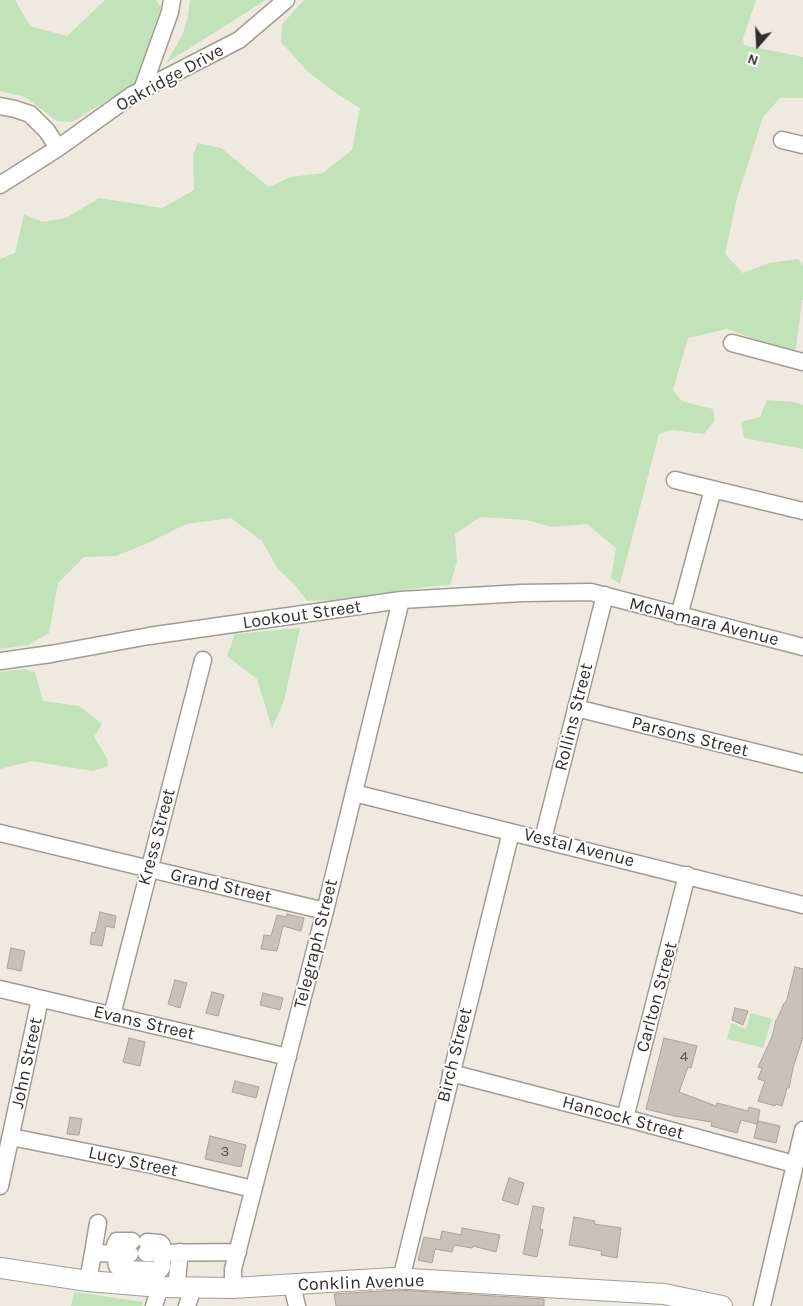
<!DOCTYPE html>
<style>
body{margin:0}
#map{position:relative;width:803px;height:1306px;overflow:hidden;background:#efeae0;font-family:Karla,sans-serif}
canvas{display:block}
.north{position:absolute;left:733px;top:20px;width:50px;height:50px;-webkit-text-stroke:4px #fff;paint-order:stroke;rotate:199deg;font-size:14px;font-weight:700;line-height:20px;text-align:center;color:#312f2c}
.north::after{content:'';display:block;margin:auto;width:18px;height:22px;background:#312f2c;clip-path:polygon(50% 0,100% 100%,50% 72%,0 100%)}
</style>
<div id="map">
<canvas width="803" height="1306"></canvas>
<div class="north">N</div>
</div>
<script>
const ctx = document.querySelector('canvas').getContext('2d');
ctx.lineJoin = 'round';
function paint(path, color) {
  ctx.fillStyle = color;
  ctx.fill(path, 'evenodd');
}
function shape(rows) {
  const path = new Path2D();
  for (const r of rows) {
    path.moveTo(r[0], r[1]);
    for (let i = 2; i < r.length; i += 2) path.lineTo(r[i], r[i + 1]);
  }
  return path;
}
function strokePath(path, color, width, dash) {
  ctx.strokeStyle = color;
  ctx.lineWidth = width;
  ctx.lineCap = dash ? 'butt' : 'round';
  ctx.setLineDash(dash || []);
  ctx.stroke(path);
}
function write(font, color, halo, rows, align = 'center') {
  ctx.font = font + ' Karla,sans-serif';
  ctx.lineWidth = 4;
  ctx.setLineDash([]);
  ctx.textBaseline = 'middle';
  ctx.strokeStyle = halo;
  ctx.fillStyle = color;
  for (const [text, x, y, turn = 0] of rows) {
    ctx.save();
    ctx.translate(x, y);
    ctx.rotate((+turn || 0) * Math.PI / 180);
    ctx.textAlign = isNaN(turn) ? turn : align;
    if (halo) ctx.strokeText(text, 0, 0);
    ctx.fillText(text, 0, 0);
    ctx.restore();
  }
}
paint(shape([
 [0,0,15,0,30,26,67,36,105,0,156,0,161,7,138,82,72,122,57,121,25,97,0,91],
 [190,0,266,0,166,63,183,34,188,16],
 [304,0,756,0,743,38,744,45,803,57,803,98,780,98,763,117,737,198,725,254,743,273,769,263,798,259,803,265,803,300,802,300,796,349,789,352,727,329,688,338,673,390,682,401,713,409,715,420,704,434,671,430,659,434,620,584,611,578,616,548,587,524,553,527,526,520,480,517,455,534,457,561,450,585,433,586,333,600,307,601,294,584,278,569,262,541,231,518,186,524,148,543,116,556,84,557,58,583,49,633,28,645,0,649,0,259,15,253,24,214,42,222,66,218,99,198,162,208,194,190,193,154,198,143,221,148,269,187,290,177,323,173,352,150,360,108,336,93,308,72,281,42,282,24],
 [767,400,794,402,803,405,803,449,744,438,741,422,760,417],
 [300,628,284,701,272,728,257,679,227,656,235,634],
 [24,669,35,672,43,701,79,706,102,724,94,737,107,758,108,766,93,771,31,761,0,769,0,672],
 [751,1013,772,1019,763,1048,727,1039,731,1023,746,1029],
 [74,1292,143,1302,142,1306,71,1306]
]), '#c2e2ba');
const building = shape([
 [100,912,116,916,114,928,106,926,102,946,90,944,92,932,95,933,100,912],
 [287,914,304,918,301,931,283,926,277,951,261,949,264,935,271,936,277,915,286,917,287,914],
 [11,948,25,951,21,971,7,968,11,948],
 [795,967,803,969,803,1037,793,1068,789,1088,787,1088,782,1106,776,1104,775,1106,758,1101,765,1081,758,1079,762,1068,758,1067,772,1037,776,1020,777,1020,784,1003,786,1003,795,967],
 [175,980,187,983,180,1008,168,1004,175,980],
 [212,992,224,995,218,1016,206,1013,212,992],
 [263,993,283,998,280,1010,260,1005,263,993],
 [735,1008,748,1011,743,1025,732,1020,735,1008],
 [129,1038,145,1042,140,1066,123,1062,129,1038],
 [664,1038,697,1046,691,1068,688,1067,679,1092,716,1106,717,1103,748,1111,749,1107,760,1110,757,1124,741,1120,737,1133,711,1126,712,1122,674,1116,646,1109,664,1038],
 [235,1081,259,1087,256,1098,232,1092,235,1081],
 [70,1117,82,1119,79,1135,67,1134,70,1117],
 [758,1121,780,1126,776,1143,754,1138,758,1121],
 [210,1136,246,1145,241,1167,205,1159,210,1136],
 [509,1178,524,1183,518,1205,502,1200,509,1178],
 [533,1206,544,1208,540,1229,543,1230,537,1257,523,1254,533,1206],
 [574,1217,595,1221,594,1224,621,1228,617,1258,601,1255,602,1251,569,1245,574,1217],
 [462,1228,500,1235,496,1252,473,1246,472,1248,454,1245,452,1252,435,1249,432,1263,418,1260,424,1237,440,1240,442,1231,461,1235,462,1228],
 [397,1290,544,1299,544,1306,336,1306,334,1294,397,1290]
]);
paint(building, '#cac2ba');
strokePath(building, '#a9a29a', 1);
const minor = shape([
 [142,90,170,12,172,0],
 [0,106,15,109,30,114,47,131,58,148],
 [782,140,803,145],
 [0,185,58,148,132,95,239,40,286,0],
 [732,343,803,362],
 [675,480,803,511],
 [679,616,713,489],
 [0,661,51,654,149,636,401,600,522,593,591,592,803,647],
 [576,708,803,764],
 [354,793,803,905],
 [0,833,325,911],
 [543,839,605,595],
 [0,989,288,1057],
 [112,1015,203,660],
 [451,1073,625,1118,794,1164],
 [625,1118,687,875],
 [11,1137,152,1165,253,1189],
 [0,1186,40,999],
 [132,1241,117,1241,115,1245,115,1254,117,1266,121,1269,160,1270,162,1267,162,1245,160,1243,147,1242],
 [93,1253,98,1223],
 [146,1253,238,1252],
 [401,1279,511,832],
 [88,1281,93,1253,130,1254],
 [292,1285,297,1306],
 [176,1288,180,1252],
 [233,1288,233,1269,325,911,401,600],
 [154,1306,160,1287],
 [187,1306,193,1288],
 [762,1306,803,1130]
]);
const major = shape([
 [0,1268,88,1281,160,1287,233,1288,393,1278,664,1294,722,1306]
]);
strokePath(minor, '#a19c93', 19);
strokePath(major, '#a19c93', 22);
strokePath(minor, '#fff', 16);
strokePath(major, '#fff', 20);
write('15px', '#575450', null, [
 ["4",684,1057],
 ["3",225,1152]
]);
write('18px', '#312f2c', '#fff', [
 ["Oakridge Drive",170,78,-29],
 ["Lookout Street",302,615,-8],
 ["McNamara Avenue",704,622,14],
 ["Rollins Street",574,717,-76],
 ["Parsons Street",690,737,14],
 ["Kress Street",157,837,-75],
 ["Vestal Avenue",579,848,14],
 ["Grand Street",221,886,13],
 ["Telegraph Street",316,944,-76],
 ["Carlton Street",657,997,-75],
 ["Evans Street",144,1023,13],
 ["Birch Street",455,1055,-76],
 ["John Street",27,1063,-78],
 ["Hancock Street",623,1118,15],
 ["Lucy Street",133,1162,12],
 ["Conklin Avenue",361,1283,-2]
]);
</script>
